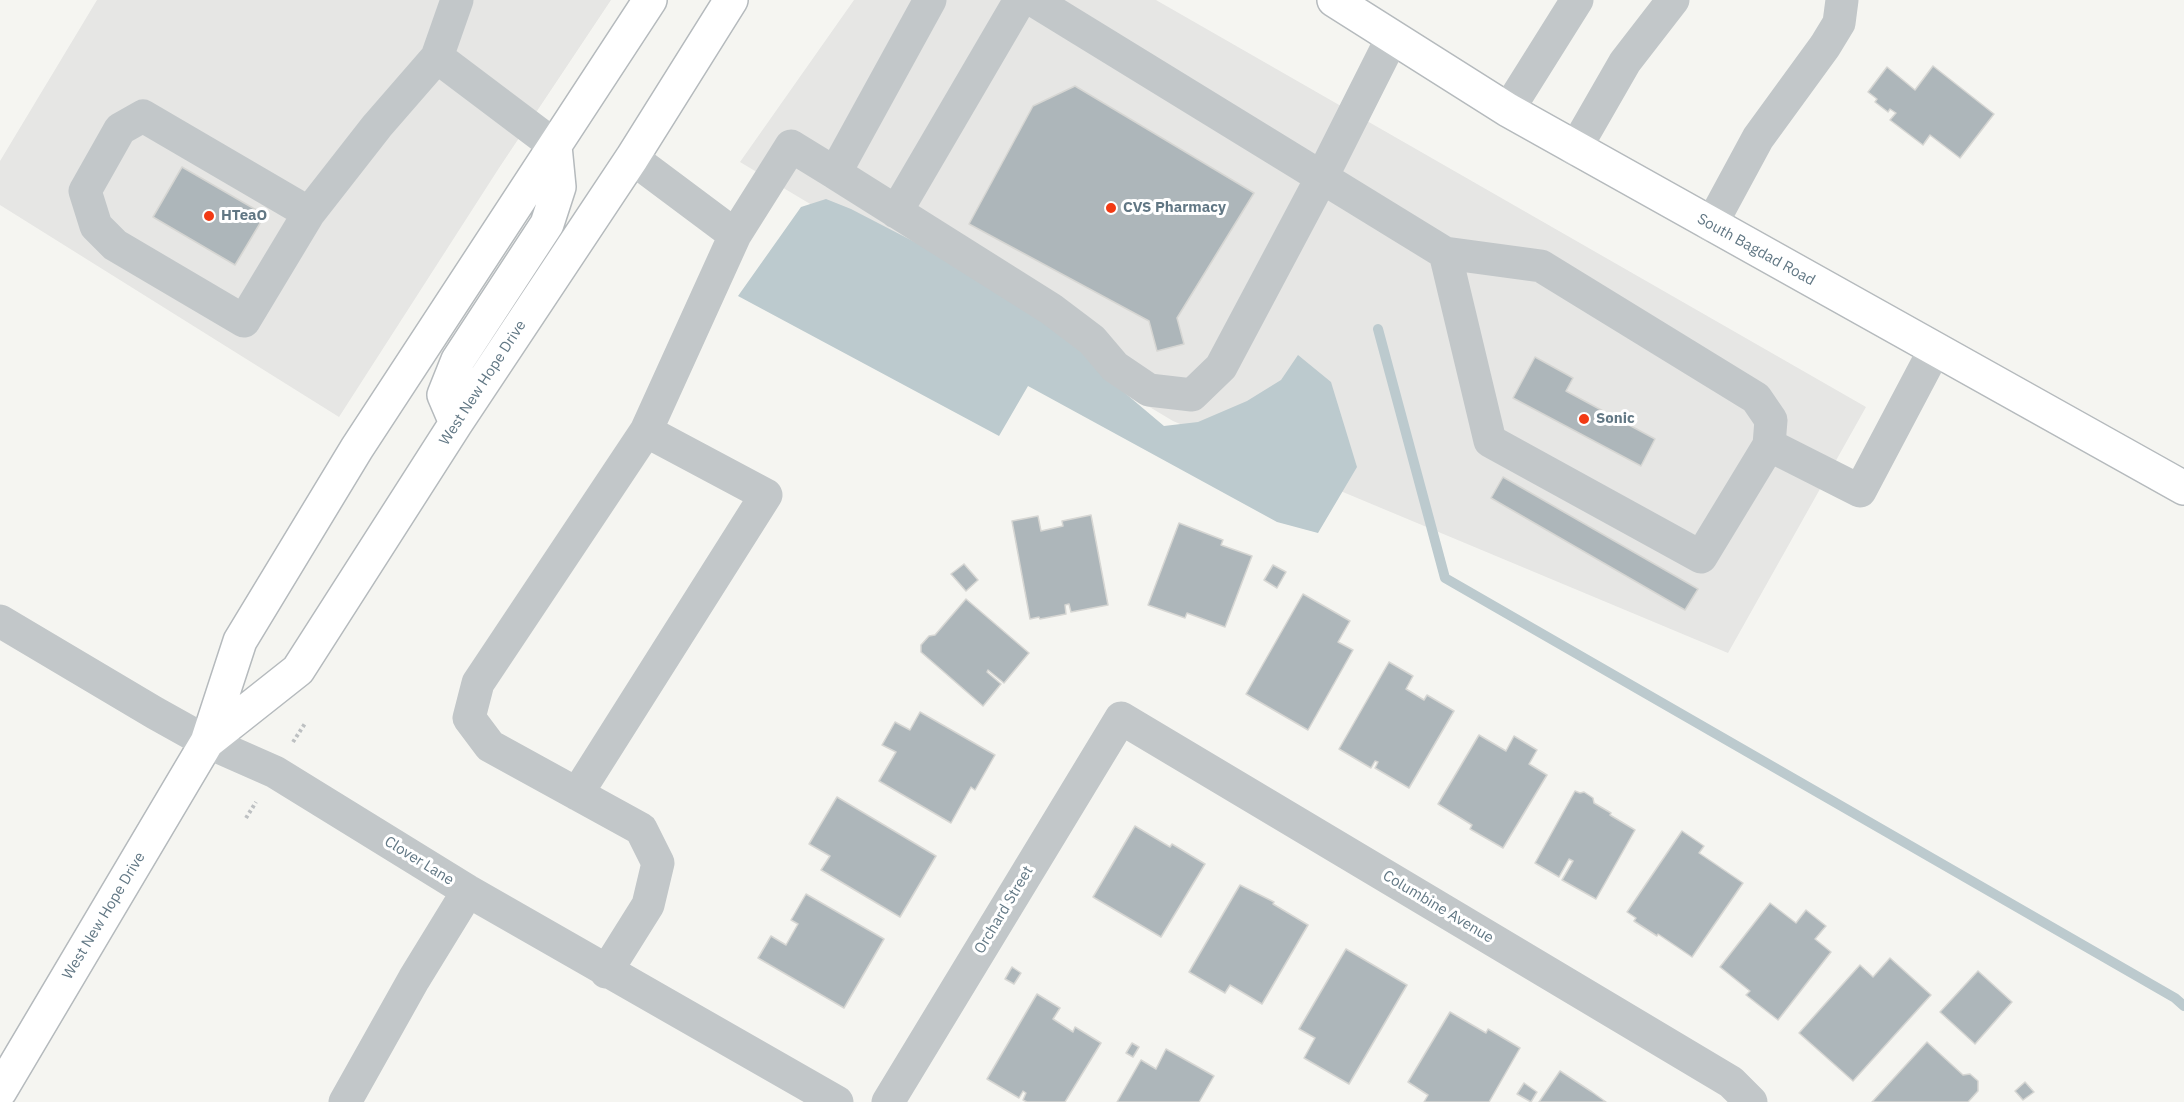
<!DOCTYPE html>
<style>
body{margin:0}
canvas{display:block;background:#f5f5f1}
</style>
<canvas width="2184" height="1102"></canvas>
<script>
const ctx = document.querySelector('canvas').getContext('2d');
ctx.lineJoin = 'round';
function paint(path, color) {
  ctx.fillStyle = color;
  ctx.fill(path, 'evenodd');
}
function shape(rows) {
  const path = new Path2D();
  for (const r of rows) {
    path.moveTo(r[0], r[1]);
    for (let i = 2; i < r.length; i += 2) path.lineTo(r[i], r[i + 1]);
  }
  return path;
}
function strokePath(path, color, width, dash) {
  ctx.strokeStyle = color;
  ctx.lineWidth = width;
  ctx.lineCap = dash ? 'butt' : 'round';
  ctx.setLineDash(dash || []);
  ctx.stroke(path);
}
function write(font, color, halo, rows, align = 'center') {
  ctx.font = font + ' "IBM Plex Sans",sans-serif';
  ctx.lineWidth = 6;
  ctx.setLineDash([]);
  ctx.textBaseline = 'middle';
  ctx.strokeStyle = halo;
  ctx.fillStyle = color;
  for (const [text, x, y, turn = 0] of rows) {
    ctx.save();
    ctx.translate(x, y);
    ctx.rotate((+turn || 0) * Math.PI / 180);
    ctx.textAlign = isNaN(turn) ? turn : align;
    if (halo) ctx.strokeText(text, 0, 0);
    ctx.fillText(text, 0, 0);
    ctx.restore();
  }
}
paint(shape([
 [97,0,611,0,499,168,339,417,0,205,0,161],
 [854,0,1156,0,1866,407,1728,653,1173,421,740,162]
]), '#e6e6e4');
paint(shape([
 [826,199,851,209,1067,321,1119,388,1164,426,1198,422,1247,401,1281,380,1298,355,1331,382,1357,467,1318,533,1277,522,1028,386,999,436,738,296,801,207]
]), '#bccace');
strokePath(shape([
 [1378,329,1445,578,2175,998,2184,1006]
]), '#bccace', 10);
const building = shape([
 [1933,66,1994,114,1960,158,1930,135,1923,145,1890,120,1896,113,1890,109,1888,112,1875,102,1877,99,1868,92,1887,67,1915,90,1933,66],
 [1075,86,1254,193,1177,318,1184,344,1157,351,1149,321,969,224,1033,106,1075,86],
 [182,167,265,215,235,265,153,217,182,167],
 [1535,357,1573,378,1566,391,1655,439,1641,466,1513,398,1535,357],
 [1503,477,1698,589,1685,610,1491,498,1503,477],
 [1091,515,1108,605,1071,612,1069,604,1065,605,1066,614,1040,619,1039,617,1030,619,1012,521,1038,516,1041,531,1063,526,1062,521,1091,515],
 [1179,523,1223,540,1221,545,1252,556,1225,627,1187,613,1185,618,1148,605,1179,523],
 [964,564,978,580,966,591,951,574,964,564],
 [1273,565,1286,572,1277,588,1264,580,1273,565],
 [1303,594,1350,621,1338,642,1353,650,1308,730,1246,694,1303,594],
 [966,599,1029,653,1004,683,988,670,987,672,1001,684,983,706,921,652,921,645,929,636,935,635,966,599],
 [1389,662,1413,676,1406,689,1424,700,1427,695,1454,711,1409,788,1375,768,1378,762,1375,761,1371,768,1339,749,1389,662],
 [920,712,995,755,975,790,971,787,951,823,879,781,896,752,882,745,895,722,910,730,920,712],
 [1479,735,1506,751,1514,736,1537,750,1529,764,1547,775,1503,848,1470,829,1472,825,1438,804,1479,735],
 [1575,791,1580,793,1584,792,1593,798,1594,803,1611,813,1610,815,1635,830,1596,899,1562,880,1573,861,1569,859,1559,877,1535,863,1575,791],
 [837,797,936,856,900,917,821,870,830,856,809,844,837,797],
 [1135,826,1170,847,1172,844,1205,864,1161,937,1093,897,1135,826],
 [1682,831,1704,846,1699,853,1743,883,1692,957,1658,934,1657,936,1634,921,1636,918,1627,912,1682,831],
 [1240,885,1274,902,1273,904,1308,925,1262,1004,1230,985,1225,993,1189,972,1240,885],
 [806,894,884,939,844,1008,758,958,771,936,786,945,798,924,791,920,806,894],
 [1770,903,1796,923,1806,910,1826,926,1815,939,1831,952,1778,1020,1746,995,1750,991,1720,967,1770,903],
 [1346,949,1407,985,1349,1084,1304,1058,1315,1038,1299,1029,1346,949],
 [1890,958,1931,995,1853,1081,1799,1033,1860,965,1873,977,1890,958],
 [1012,967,1021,973,1014,984,1005,979,1012,967],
 [1978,971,2012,1002,1975,1044,1940,1012,1978,971],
 [1037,994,1060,1008,1053,1019,1073,1032,1075,1027,1101,1043,1065,1102,1027,1102,1023,1100,1026,1093,1023,1091,1019,1098,987,1079,1037,994],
 [1450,1012,1486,1033,1488,1029,1520,1048,1489,1102,1424,1102,1428,1095,1408,1082,1450,1012],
 [1927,1042,1963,1075,1970,1074,1978,1081,1978,1091,1968,1102,1872,1102,1927,1042],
 [1132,1043,1139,1047,1133,1057,1126,1053,1132,1043],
 [1166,1049,1214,1076,1199,1102,1117,1102,1141,1060,1156,1069,1166,1049],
 [1560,1071,1592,1092,1606,1102,1539,1102,1560,1071],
 [2025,1082,2034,1092,2023,1100,2015,1091,2025,1082],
 [1524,1083,1537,1092,1531,1102,1517,1094,1524,1083]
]);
paint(building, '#adb6ba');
strokePath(building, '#d6d6d3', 1.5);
const major = shape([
 [1334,0,1508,110,2184,488],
 [456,423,444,395,458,360,547,224,559,187,555,146],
 [207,742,298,670,456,423,632,158,731,0],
 [0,1091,207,742,240,641,357,448,650,0]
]);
strokePath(major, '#b5babd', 36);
strokePath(shape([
 [293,742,306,722],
 [246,818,256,802]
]), '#bdc0c2', 4, [3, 3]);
strokePath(shape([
 [457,0,437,57,555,146],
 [1033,0,1445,253,1490,441,1701,557,1769,445,1860,491,1935,349],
 [1508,110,1577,0],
 [1575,149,1625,62,1673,0],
 [632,158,735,235,791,146,835,173,930,0],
 [835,173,1051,309,1092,340,1115,367,1149,390,1192,395,1221,367,1322,177,1392,38],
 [896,212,1020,0],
 [309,213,143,116,120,129,85,191,96,226,115,245,244,321,309,213,377,126,437,57],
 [1711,225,1758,138,1825,46,1839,23,1842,0],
 [1445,253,1541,266,1756,398,1771,420,1769,445],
 [0,621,155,713,207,742,275,772,468,891,837,1102],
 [577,794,766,495,646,431],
 [606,972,648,905,658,863,641,829,490,746,469,718,478,683,646,431,735,235],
 [345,1102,414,979,468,891],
 [888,1102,1121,718,1731,1082,1751,1102]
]), '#c2c7c9', 33);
strokePath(major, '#fff', 33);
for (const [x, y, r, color] of [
 [1111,208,6,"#f23a14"],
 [209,216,6,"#f23a14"],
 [1584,419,6,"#f23a14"]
]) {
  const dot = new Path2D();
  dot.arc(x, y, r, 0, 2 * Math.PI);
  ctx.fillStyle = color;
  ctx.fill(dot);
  strokePath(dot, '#fff', 2);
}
write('bold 15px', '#617784', '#fff', [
 ["CVS Pharmacy",1123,208],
 ["HTeaO",221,216],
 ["Sonic",1596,419]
], 'left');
write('15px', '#617784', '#fff', [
 ["South Bagdad Road",1756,250,29],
 ["West New Hope Drive",483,383,-57],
 ["Clover Lane",419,861,32],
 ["Columbine Avenue",1438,907,31],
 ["Orchard Street",1004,910,-59],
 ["West New Hope Drive",104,916,-59]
]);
</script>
